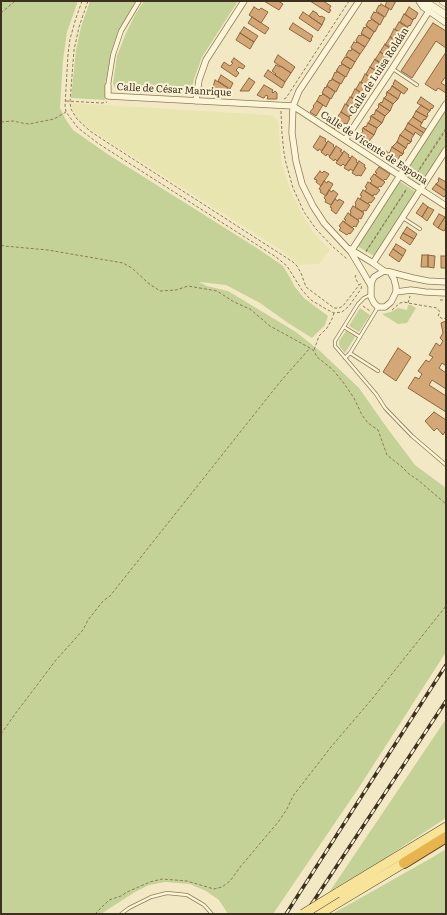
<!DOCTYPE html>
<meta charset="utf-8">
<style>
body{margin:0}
#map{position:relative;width:447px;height:915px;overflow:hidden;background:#f2e9c4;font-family:Literata,serif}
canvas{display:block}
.frame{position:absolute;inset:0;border:2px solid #3e301e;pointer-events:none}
</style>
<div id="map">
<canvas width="447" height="915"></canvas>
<div class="frame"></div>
</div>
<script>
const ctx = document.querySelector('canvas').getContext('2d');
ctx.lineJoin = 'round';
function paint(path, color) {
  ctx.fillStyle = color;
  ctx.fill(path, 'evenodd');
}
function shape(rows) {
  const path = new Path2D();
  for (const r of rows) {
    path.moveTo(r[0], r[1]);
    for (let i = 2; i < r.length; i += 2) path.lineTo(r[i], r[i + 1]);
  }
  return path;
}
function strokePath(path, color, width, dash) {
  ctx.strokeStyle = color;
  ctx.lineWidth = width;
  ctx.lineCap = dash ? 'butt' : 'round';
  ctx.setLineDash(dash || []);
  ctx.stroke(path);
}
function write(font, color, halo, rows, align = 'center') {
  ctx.font = font + ' Literata,serif';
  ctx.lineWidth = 4;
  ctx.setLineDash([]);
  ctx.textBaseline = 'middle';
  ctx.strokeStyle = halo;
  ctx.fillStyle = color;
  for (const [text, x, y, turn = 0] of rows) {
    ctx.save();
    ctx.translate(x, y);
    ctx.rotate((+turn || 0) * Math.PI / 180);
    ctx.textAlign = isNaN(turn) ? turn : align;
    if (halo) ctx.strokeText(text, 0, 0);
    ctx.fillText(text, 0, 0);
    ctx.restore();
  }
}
paint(shape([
 [71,103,269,115,273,116,276,118,278,122,282,165,290,190,302,214,313,232,330,250,319,264,299,265,281,250,91,130,78,119,72,108]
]), '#e9e5b1');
paint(shape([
 [1,1,78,1,67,32,63,60,60,108,66,120,73,130,109,155,260,250,283,266,289,276,295,287,304,298,328,316,325,325,312,338,288,323,260,303,226,285,199,282,207,286,228,291,296,332,320,351,359,388,385,425,415,465,446,488,446,652,358,789,273,914,228,914,219,900,206,891,190,884,165,882,149,885,135,892,101,914,1,914],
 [90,1,136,1,119,30,111,54,105,85,105,100,71,98,76,50,81,27],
 [144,1,238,1,202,57,194,79,191,94,119,90,115,88,113,84,117,56,126,33,136,13],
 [446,109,446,146,420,186,403,174],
 [399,181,416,192,374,256,357,246],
 [408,305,411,305,416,308,407,323,398,324,382,314,391,312,398,308,407,310],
 [360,308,370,315,359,332,349,326],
 [346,331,355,337,345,353,340,347,339,344,339,341],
 [446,719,446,818,385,858,330,891],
 [446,849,446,914,332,914,433,857]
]), '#c5d297');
const building = shape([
 [264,1,278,1,283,4,279,10,264,1],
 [310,1,323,1,331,6,329,9,331,10,329,13,310,1],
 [387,1,396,1,391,10,385,6,387,1],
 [381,4,389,9,385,17,376,11,379,5,380,6,381,4],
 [254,7,259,10,261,8,268,12,261,23,249,15,254,7],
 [409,7,418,13,415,19,414,18,413,20,405,14,409,7],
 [313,11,317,13,317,14,320,17,321,16,325,18,322,25,309,16,313,11],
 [303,12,322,25,318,31,299,18,303,12],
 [374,12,375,13,376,12,384,17,380,25,371,19,371,17,374,12],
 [404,14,413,20,410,26,409,25,408,27,400,22,404,14],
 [252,17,269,28,265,34,248,23,252,17],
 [372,19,379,24,375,32,366,26,366,25,369,20,370,21,372,19],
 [399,22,408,28,405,34,404,33,403,35,395,29,399,22],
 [293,23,313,36,311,39,312,40,310,42,289,29,293,23],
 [433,23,446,31,446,48,436,41,412,78,401,71,433,23],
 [367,26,374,32,370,39,361,34,364,27,365,28,367,26],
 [244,27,258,36,254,42,240,33,244,27],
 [394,29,404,35,400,41,399,40,398,42,390,37,394,29],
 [240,33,254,42,250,49,236,40,240,33],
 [362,34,370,39,365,47,356,41,356,40,359,35,361,36,362,34],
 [390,37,399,43,399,44,396,49,394,48,393,50,385,45,390,37],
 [354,42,356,43,357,42,365,47,360,54,351,48,351,47,354,42],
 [385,44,394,50,391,56,389,55,388,57,380,52,385,44],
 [352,49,360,54,355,62,346,56,346,55,349,50,351,51,352,49],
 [380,52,389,58,386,64,384,63,383,65,375,60,380,52],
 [446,52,446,76,441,83,446,86,446,93,438,88,436,91,425,84,446,52],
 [278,55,295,67,291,73,274,62,278,55],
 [345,57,346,58,347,57,355,62,351,69,341,63,345,57],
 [234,58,245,66,243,69,239,67,236,70,239,73,236,77,221,67,224,62,230,66,233,63,231,62,234,58],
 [375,59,384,65,381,71,379,70,378,72,370,67,375,59],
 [342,64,350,69,346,77,336,71,340,65,341,66,342,64],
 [276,65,280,67,281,66,291,73,285,82,275,75,276,74,272,71,276,65],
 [370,67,379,73,376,79,375,78,373,80,366,74,370,67],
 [268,70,285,82,282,88,264,76,268,70],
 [337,71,345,77,341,84,332,79,335,72,336,73,337,71],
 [365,74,374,80,371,86,370,85,368,87,361,82,365,74],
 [221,75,233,83,230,89,218,81,221,75],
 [249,78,255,82,249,91,240,91,249,78],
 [332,79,340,84,336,92,327,86,327,85,330,80,331,81,332,79],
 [215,80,228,88,227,96,222,95,222,93,220,93,220,95,212,93,213,91,212,91,215,80],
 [395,80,408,89,404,94,392,86,394,84,393,84,395,80],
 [360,82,369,88,366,94,365,93,364,95,356,89,360,82],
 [264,85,273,90,272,92,273,93,275,91,277,93,277,99,267,99,268,96,266,95,264,98,263,98,257,95,264,85],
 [327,86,335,92,331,99,322,93,325,87,326,88,327,86],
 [392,86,401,92,398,99,387,92,389,90,390,90,392,86],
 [355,89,364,95,361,101,360,100,359,102,351,97,355,89],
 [387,92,398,99,393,104,384,98,387,95,386,94,387,92],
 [323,94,330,99,326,107,317,101,320,95,321,96,323,94],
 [350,97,359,102,356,109,355,108,354,110,346,104,350,97],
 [421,97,434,106,432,109,431,108,430,111,417,103,421,97],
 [384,98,393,104,390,111,379,104,381,102,382,103,384,98],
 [317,101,323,105,316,116,310,112,314,107,313,106,317,101],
 [345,104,354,110,355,111,351,116,350,115,349,117,341,112,345,104],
 [379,104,390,111,385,116,376,110,379,107,378,106,379,104],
 [421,105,430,111,427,114,428,115,427,117,416,111,421,105],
 [376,110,385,116,382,123,371,116,373,114,374,115,376,110],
 [416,111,427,117,425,120,424,119,422,123,413,117,416,111],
 [341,112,350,118,347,124,345,123,344,124,336,119,341,112],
 [331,116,340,122,337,128,336,127,334,129,335,130,326,124,331,116],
 [371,116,382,123,377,128,368,123,371,119,370,118,371,116],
 [413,117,422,123,420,126,426,129,424,133,408,123,413,117],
 [368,123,377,128,374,135,363,128,365,126,366,127,368,123],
 [408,123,424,133,422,137,415,132,414,135,405,129,408,123],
 [363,128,374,135,369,141,360,135,363,131,362,130,363,128],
 [405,129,414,135,411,139,412,140,411,142,400,135,405,129],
 [360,135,373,143,369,149,356,139,358,137,359,137,360,135],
 [400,135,411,142,409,144,408,143,406,148,397,142,400,135],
 [320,136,326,139,325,141,327,143,322,151,319,149,318,151,313,147,320,136],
 [328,141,334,145,333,146,335,148,330,156,327,154,326,156,321,152,328,141],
 [397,142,406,148,403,151,404,152,403,154,392,147,397,142],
 [336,146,342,150,340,151,343,153,337,161,335,159,334,161,329,157,336,146],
 [392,147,403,154,401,156,400,155,398,160,389,154,392,147],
 [344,151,349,155,348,157,351,158,345,166,343,164,341,166,336,163,344,151],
 [386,151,398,160,397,162,396,161,397,162,396,165,382,157,386,151],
 [352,156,357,160,356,162,358,163,353,171,350,169,349,171,344,168,352,156],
 [359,161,365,165,364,167,366,168,361,176,358,175,357,176,352,173,359,161],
 [379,167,390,174,386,180,385,179,383,181,375,175,377,173,375,172,379,167],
 [320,171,322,173,324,171,329,174,321,186,316,182,317,180,314,179,320,171],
 [374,174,385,182,381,187,379,186,378,188,370,183,372,181,370,179,374,174],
 [439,178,446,182,446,188,445,190,436,184,439,181,438,180,439,178],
 [324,181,327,183,328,181,333,184,326,196,320,192,321,190,319,189,324,181],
 [368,182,380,190,376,195,374,194,373,196,365,191,367,188,365,187,368,182],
 [436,184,446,191,446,195,444,197,432,189,436,184],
 [329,190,332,192,333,190,338,194,331,205,325,202,326,200,324,198,329,190],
 [363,190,375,198,371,203,369,202,368,204,360,199,362,196,360,195,363,190],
 [358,198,370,205,366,211,364,210,363,212,355,207,356,204,355,203,358,198],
 [335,199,338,201,339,199,344,202,336,214,331,210,332,208,330,207,335,199],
 [423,203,428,207,422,217,416,213,423,203],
 [353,206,364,213,361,219,359,218,358,220,350,215,351,212,350,211,353,206],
 [428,207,434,210,427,221,422,217,428,207],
 [348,213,359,221,356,227,354,226,352,228,344,222,346,220,344,219,348,213],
 [439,214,445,217,438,228,433,224,439,214],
 [445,217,446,218,446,228,444,231,438,228,445,217],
 [343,221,354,229,350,234,349,233,347,235,339,230,341,228,339,226,343,221],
 [407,227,417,234,414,239,403,233,407,227],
 [403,233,414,239,410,245,400,238,403,233],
 [396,244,406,250,403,256,393,249,396,244],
 [393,249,403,256,399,262,389,255,393,249],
 [422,255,428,255,428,267,421,267,422,255],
 [428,255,435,256,434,268,428,267,428,255],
 [441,256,446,256,446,268,441,268,441,256],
 [446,321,446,366,442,363,439,368,446,373,446,389,432,380,429,385,446,396,446,412,408,388,415,377,419,379,422,374,418,371,426,360,429,362,433,357,429,355,436,343,440,346,443,341,440,338,443,333,441,323,446,321],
 [398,348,411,357,396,381,383,372,398,348],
 [434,412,446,420,446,430,443,435,437,428,434,431,425,421,434,412]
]);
paint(building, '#d4a777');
strokePath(building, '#90663c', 1);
const service = shape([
 [393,69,417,85],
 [403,218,420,229],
 [370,295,364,298,358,304,335,341,335,346,376,394,385,408,412,436,446,465],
 [344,327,360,337],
 [350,353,378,371],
 [345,358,350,353,378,307],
 [121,914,129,908,151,897,167,893,187,895,204,905,212,914]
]);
const pedestrian = shape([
 [108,86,113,55,121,31,139,1]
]);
const minor = shape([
 [359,1,299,91,293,106,292,133,296,161,302,184,313,206,324,223,351,252,363,272,371,286],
 [419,1,423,7,446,23],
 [108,86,108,96,293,106,446,206],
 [196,101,199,80,206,60,244,1],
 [345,140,392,69,429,11],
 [350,249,373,263,384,271],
 [352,250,446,104],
 [373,263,446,150],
 [390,272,394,279,396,287,396,292,391,302,385,307,378,307,374,303,371,297,371,286,372,281,374,277,384,271,390,272,401,275,413,278,428,281,446,282],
 [396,292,411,290,425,292,446,293]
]);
const tertiary = shape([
 [424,1,446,15],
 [443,1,446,3]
]);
const primary = shape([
 [337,893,446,827],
 [319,914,409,860]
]);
const motorway = shape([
 [404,863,446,837]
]);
strokePath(service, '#8f7b58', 4);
strokePath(pedestrian, '#8f7b58', 5.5);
strokePath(minor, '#8f7b58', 7);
strokePath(tertiary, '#8f7b58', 8);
strokePath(primary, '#5c482d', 10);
strokePath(motorway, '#5c482d', 12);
strokePath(shape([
 [82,1,76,18,70,39,68,54,65,106,66,112,78,128,99,144,276,257,287,266,302,290,311,300,326,309,334,313,342,312,349,306,361,289,362,284],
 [88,1,79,27,74,50,70,102,71,109,77,119,90,131,102,139,293,262,297,266,301,273,306,287,334,308,339,308,343,306,359,285,362,283],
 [1,13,15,1],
 [284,99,286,98,349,1],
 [66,101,102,103,107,102],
 [281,111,282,134,284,153,286,163,293,188,304,212,316,229,332,246,347,259],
 [1,122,13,121,22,123,29,124,54,119,66,112],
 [414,177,446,128],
 [414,178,446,130],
 [1,245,4,246,48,250,123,263,132,268,148,283,160,291,176,290,188,286,217,291,234,302,250,309,270,326,310,348,314,351,317,357,332,369,343,382,354,398,362,415,368,423,378,430,387,455,402,467,409,474,418,480,446,504],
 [366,251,407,188],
 [366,252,407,189],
 [356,275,355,277,359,285],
 [440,300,446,300],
 [408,303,410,296],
 [363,306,370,311],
 [392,310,400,303,404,302,408,303,437,308,440,312,438,316,443,319,446,318],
 [314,350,319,336,327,328,332,319,334,313],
 [1,734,15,714,56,660,83,630,88,620,103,601,110,596,280,382,310,348],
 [95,914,109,900,121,896,127,892,150,882,162,879,187,881,214,889,222,887,230,881,241,866,279,821,287,809,293,796,331,747,372,699,446,606]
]), '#8f7b58', 1, [3, 2]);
strokePath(service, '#fcf5d8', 2.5);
strokePath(pedestrian, '#fcf5d8', 4);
strokePath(minor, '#fcf5d8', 5.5);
strokePath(tertiary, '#fcf5d8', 7);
strokePath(primary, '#f8e499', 9);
strokePath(motorway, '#e8b44e', 10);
const rail = shape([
 [286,914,446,665],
 [305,914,446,701]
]);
strokePath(rail, '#3e301e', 3.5);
strokePath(rail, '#f9f2d5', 2, [6]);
const primaryBridge = shape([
 [303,914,337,893]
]);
strokePath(primaryBridge, '#5c482d', 10, []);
strokePath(primaryBridge, '#f8e499', 9);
write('10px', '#3e301e', '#f9f2d5', [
 ["Calle de Luisa Roldán",379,71,-57],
 ["Calle de César Manrique",174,90,3],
 ["Calle de Vicente de Espona",374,148,33]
]);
</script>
